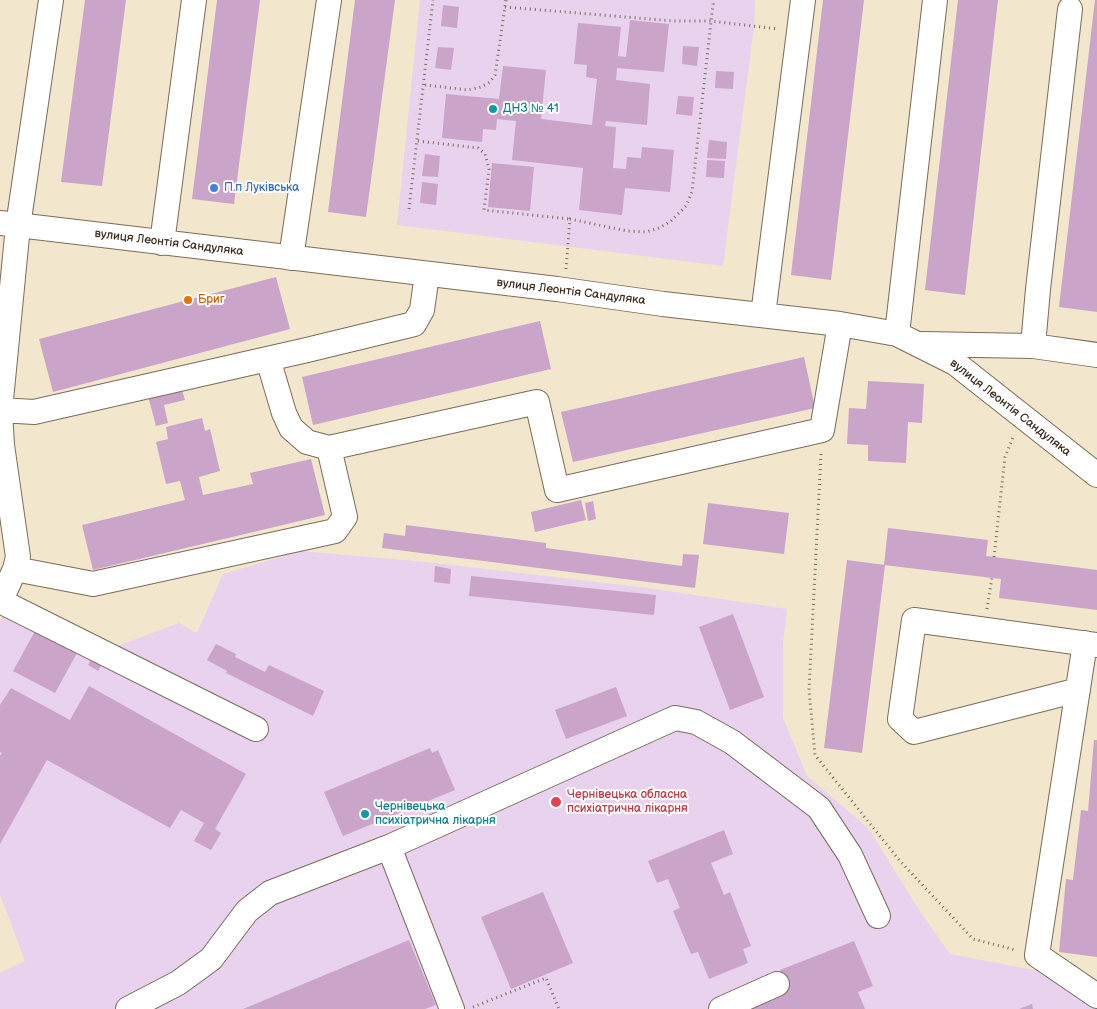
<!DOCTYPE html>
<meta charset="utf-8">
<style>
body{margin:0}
canvas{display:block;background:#f2e6cc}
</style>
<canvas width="1097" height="1009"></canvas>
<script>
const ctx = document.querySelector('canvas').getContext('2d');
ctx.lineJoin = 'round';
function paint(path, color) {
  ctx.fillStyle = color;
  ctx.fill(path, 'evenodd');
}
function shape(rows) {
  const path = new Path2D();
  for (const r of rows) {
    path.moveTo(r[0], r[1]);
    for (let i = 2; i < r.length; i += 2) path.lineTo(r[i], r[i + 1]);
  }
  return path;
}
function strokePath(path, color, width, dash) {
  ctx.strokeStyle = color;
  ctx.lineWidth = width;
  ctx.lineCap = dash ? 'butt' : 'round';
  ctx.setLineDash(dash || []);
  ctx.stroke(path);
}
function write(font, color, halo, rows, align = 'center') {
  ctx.font = font + ' "Balsamiq Sans",sans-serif';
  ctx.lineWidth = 4;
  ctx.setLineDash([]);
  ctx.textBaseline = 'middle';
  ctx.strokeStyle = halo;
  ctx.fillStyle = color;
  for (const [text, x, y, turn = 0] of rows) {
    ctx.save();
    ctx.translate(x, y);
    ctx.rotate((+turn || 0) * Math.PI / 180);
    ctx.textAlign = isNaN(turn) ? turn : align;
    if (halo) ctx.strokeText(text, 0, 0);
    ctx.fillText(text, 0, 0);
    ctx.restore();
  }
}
paint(shape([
 [420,0,755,0,754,26,723,266,397,225],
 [301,551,426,562,648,588,787,609,783,643,783,718,807,776,869,829,919,910,950,954,1054,974,1097,1000,1097,1009,0,1009,0,973,25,961,0,894,0,622,13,595,112,648,179,623,197,633,223,574]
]), '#e8d2ee');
paint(shape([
 [85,0,126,0,102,186,61,182],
 [217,0,260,0,234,204,192,199],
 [355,0,395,0,366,217,328,212],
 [823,0,864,0,831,280,791,275],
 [958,0,998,0,965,295,925,290],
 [1095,0,1097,0,1097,312,1059,307],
 [443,5,459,7,457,28,441,26],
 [630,20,669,24,664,72,617,68,616,80,650,84,647,125,606,121,605,126,616,127,613,168,626,169,627,157,641,158,642,147,674,150,670,192,625,188,622,215,579,210,583,168,512,160,516,121,497,119,496,130,483,129,482,142,442,138,446,94,499,99,503,66,546,70,541,119,592,125,597,79,586,77,587,65,574,64,578,23,621,27,618,56,626,57],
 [683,46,699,47,697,66,682,64],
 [438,47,454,48,451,70,435,68],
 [716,71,734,72,733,89,715,88],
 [678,96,694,97,692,116,676,114],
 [709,140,727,142,726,159,707,158],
 [425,154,440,156,438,177,422,176],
 [707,160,725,161,724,178,706,177],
 [492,163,534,167,530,211,488,207],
 [422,182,438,184,436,205,420,203],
 [276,277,290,329,53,392,39,339],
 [540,321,551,369,313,425,302,377],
 [804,357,815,408,573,462,561,412],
 [868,381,924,384,922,423,908,422,906,463,868,461,868,445,847,444,849,408,866,409],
 [181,387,185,400,164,405,168,423,156,426,148,396],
 [202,418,205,431,210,429,220,471,199,477,203,495,253,484,250,473,311,459,325,515,93,570,82,525,185,500,180,481,166,484,156,442,168,439,166,427],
 [581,500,586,520,535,532,531,512],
 [593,501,596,519,588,521,585,503],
 [708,503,789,513,784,554,703,544],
 [406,525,546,543,546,548,682,566,683,554,699,555,695,588,382,548,384,533,405,536],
 [888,528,988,540,986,556,1097,570,1097,610,999,598,1001,579,884,565],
 [847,560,885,565,862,753,824,748],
 [435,566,451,569,450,584,434,582],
 [471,576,656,595,654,615,469,596],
 [733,614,764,697,730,710,699,627],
 [35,631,77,653,55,693,13,671],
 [216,644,236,654,235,657,265,672,269,665,324,691,313,716,226,673,227,671,207,660],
 [93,655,104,661,98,671,88,665],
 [89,686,246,774,215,829,221,833,211,850,194,841,204,823,181,810,170,828,47,760,0,844,0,756,2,753,0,752,0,705,11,688,70,720],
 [616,687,627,716,566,739,555,710],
 [1094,740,1097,740,1097,957,1059,952,1066,879,1073,880,1081,810,1088,811],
 [430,748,432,753,438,750,455,790,343,836,324,792],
 [724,830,733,854,711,863,724,895,730,892,751,946,743,949,748,963,709,979,698,952,691,954,673,911,680,908,668,879,657,883,648,861],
 [543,892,573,963,511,989,481,917],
 [409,940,436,1005,425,1009,243,1009],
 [854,941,873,986,858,992,865,1009,738,1009,787,987,780,970],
 [1032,1004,1033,1009,1019,1009]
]), '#cba4ca');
const minor = shape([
 [0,223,557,289,663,304,840,324,897,334,955,363,1097,475],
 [162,243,194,0],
 [291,258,329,0],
 [763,315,803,0],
 [897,334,935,0],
 [922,344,1033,346,1097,355],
 [1033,346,1038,289,1070,9],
 [268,359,284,413,291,428,307,442,329,448],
 [0,410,34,412,307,350,414,324,422,310,427,274],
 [15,569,93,584,335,531,345,517,329,448,537,402,557,490,822,430,840,324],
 [0,601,256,729],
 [0,602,15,569,18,557,2,445,0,410,18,226,51,0],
 [1085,643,1037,955,1097,996],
 [1078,690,914,732,900,719,914,620,1097,645],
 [389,847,452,1009],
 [128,1009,178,983,211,959,247,911,270,893,389,847,675,718,696,722,732,742,819,808,850,855,878,916],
 [721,1009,777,984]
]);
strokePath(minor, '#7b6c5b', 26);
strokePath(shape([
 [505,7,674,21,711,21,778,29],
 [425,85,468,90,481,87,490,82,495,75,506,0],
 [418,141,478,148,485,154,489,169,484,210,570,219],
 [409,209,433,0],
 [566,269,570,219,627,231,646,232,659,228,671,221,686,206,692,192,713,4,712,0],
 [821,454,809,690,815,755,900,861,973,939,1016,950],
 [994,557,1005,457,1013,437],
 [987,609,992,578],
 [473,1007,546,978,559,1009]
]), '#7b6c5b', 3, [1, 4]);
strokePath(minor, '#fff', 24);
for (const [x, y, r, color] of [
 [493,109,5,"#0f9aa8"],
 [214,188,5,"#3f7fe0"],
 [188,300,5,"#e8710a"],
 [556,802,6,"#e0444e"],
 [365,814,5,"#0f9aa8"]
]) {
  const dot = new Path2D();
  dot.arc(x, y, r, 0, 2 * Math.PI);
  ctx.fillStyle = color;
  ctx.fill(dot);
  strokePath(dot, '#fff', 2);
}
write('12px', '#0d838f', '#fff', [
 ["ДНЗ № 41",503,109],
 ["Чернівецька",375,807],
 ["психіатрична лікарня",375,821]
], 'left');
write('12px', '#366cbe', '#fff', [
 ["П.п Луківська",224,188]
], 'left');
write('12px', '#3b2a1e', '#fff', [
 ["вулиця Леонтія Сандуляка",169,243,7],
 ["вулиця Леонтія Сандуляка",571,292,7],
 ["вулиця Леонтія Сандуляка",1010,408,38]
]);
write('12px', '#c56008', '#fff', [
 ["Бриг",198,300]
], 'left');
write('12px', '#be3a42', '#fff', [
 ["Чернівецька обласна",567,795],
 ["психіатрична лікарня",567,809]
], 'left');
</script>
